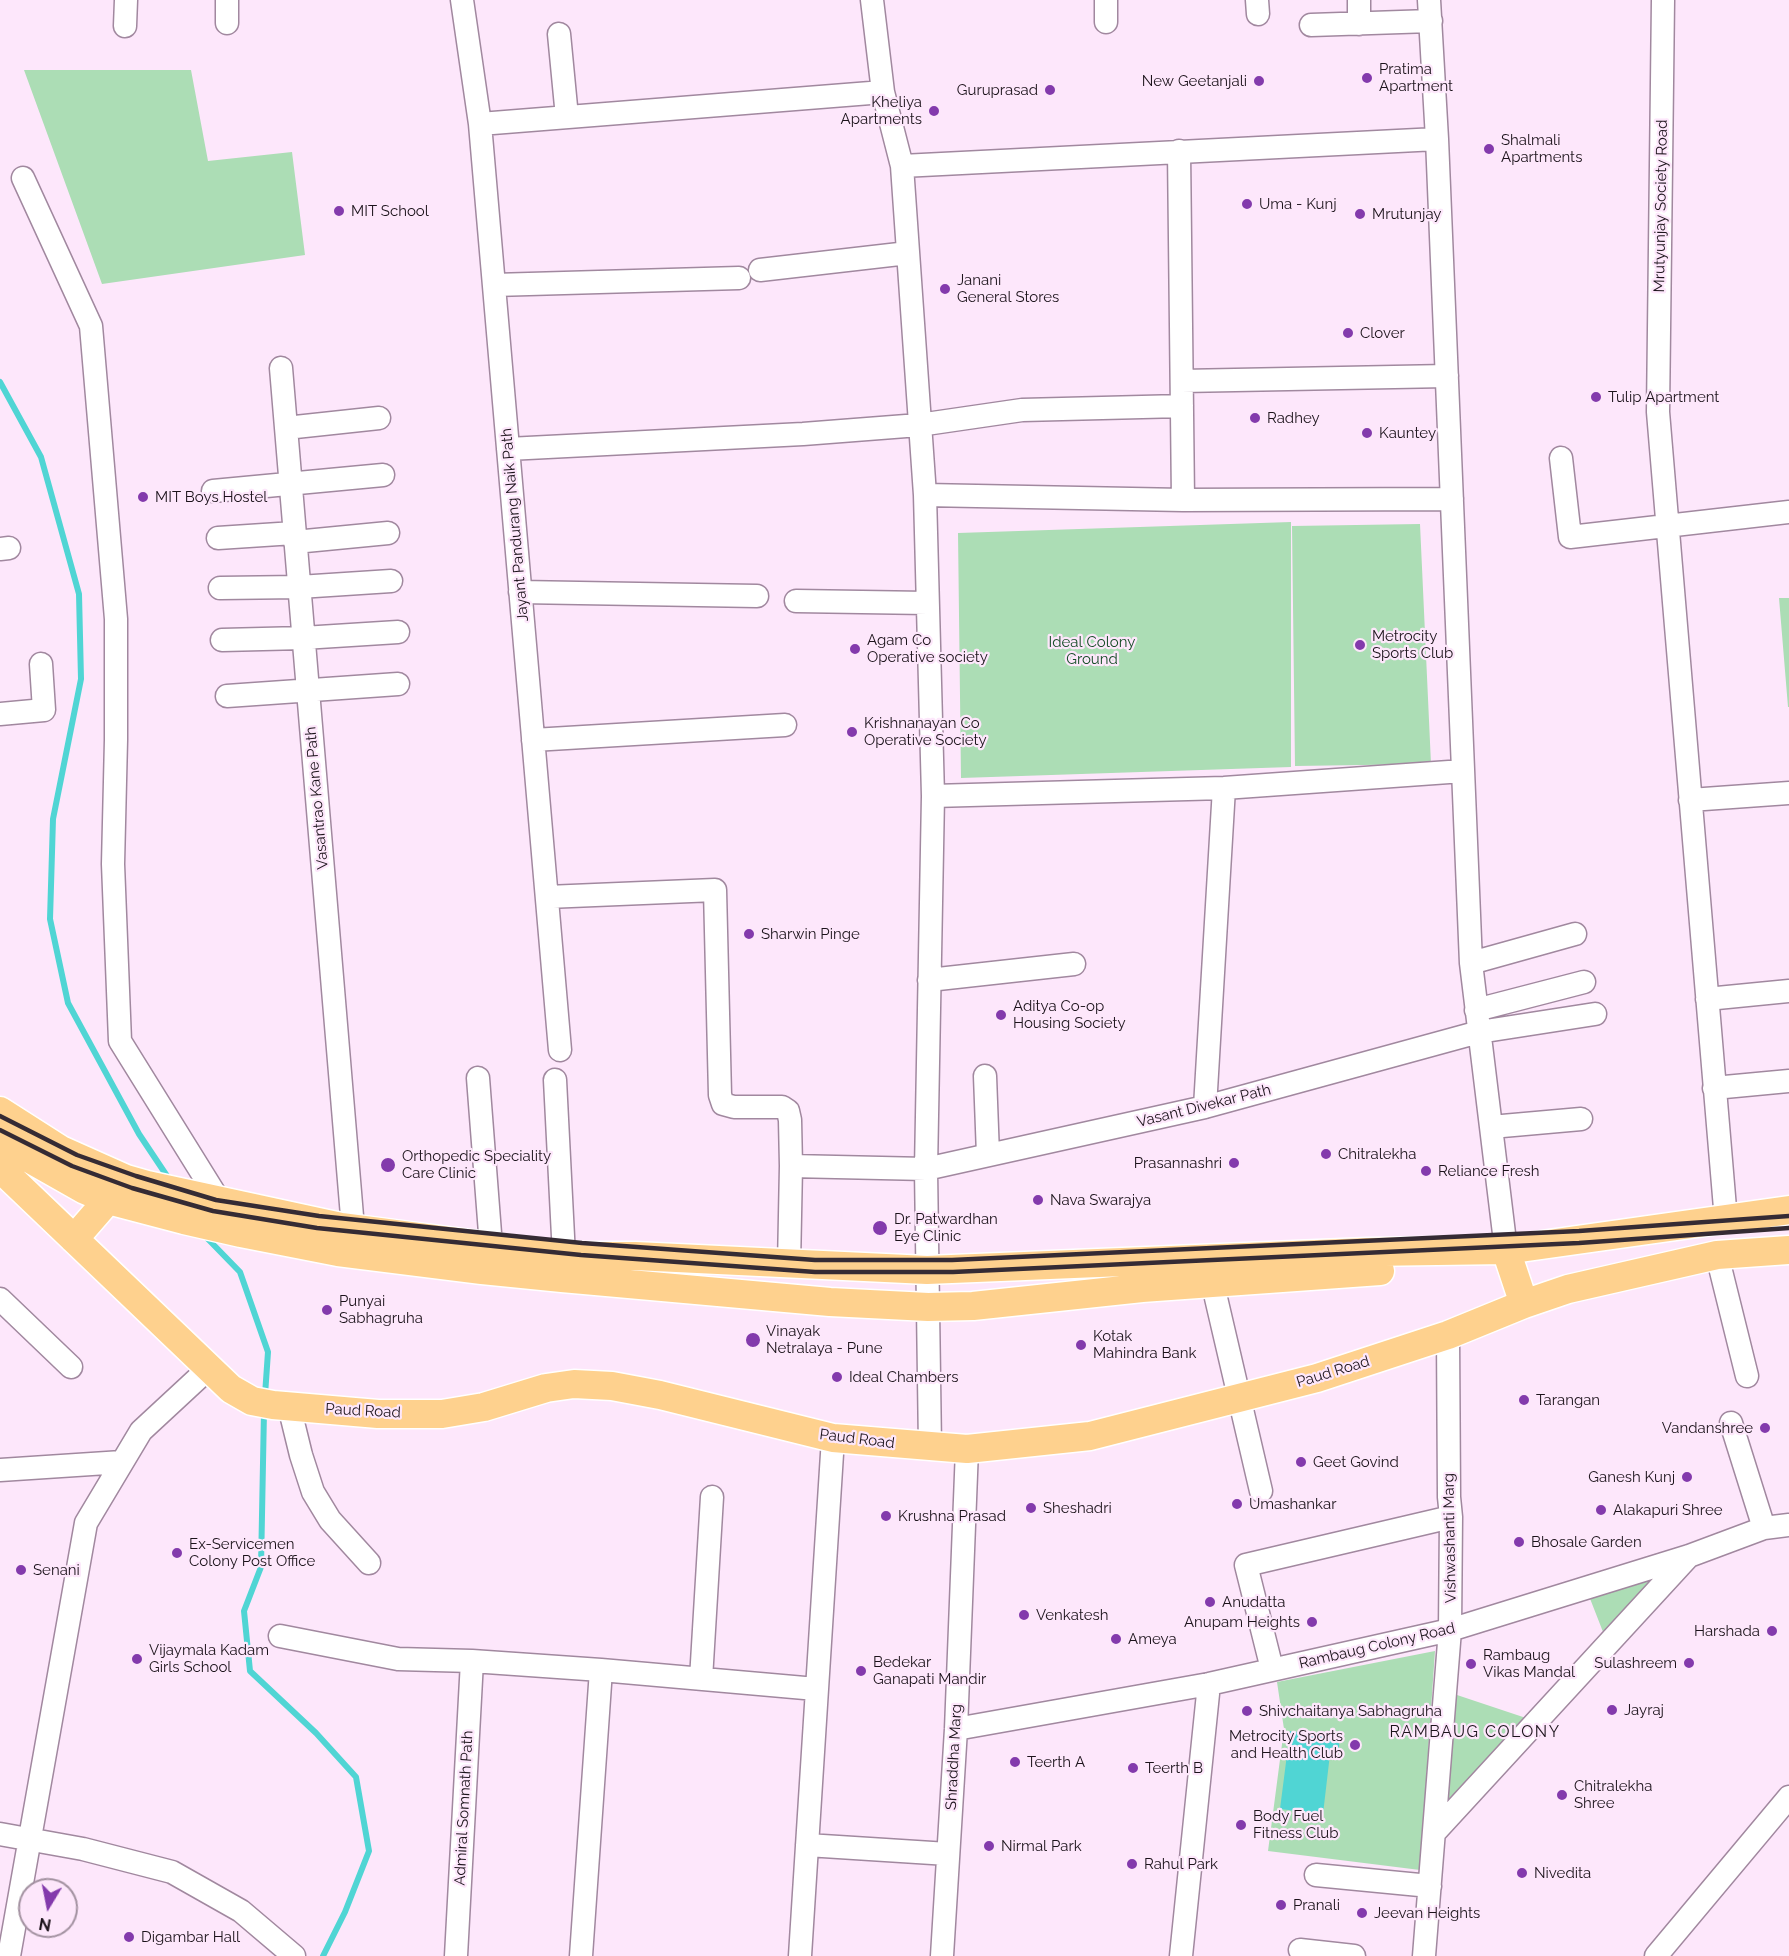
<!DOCTYPE html>
<style>
body{margin:0}
#map{position:relative;width:1789px;height:1956px;overflow:hidden;background:#fde7fb;font-family:Raleway,sans-serif}
canvas{display:block}
.north{position:absolute;left:18px;top:1878px;width:60px;height:60px;box-sizing:border-box;background:#fde7fb;border:2px solid #a392a1;border-radius:50%;rotate:190deg;font-size:16px;font-weight:700;line-height:24px;text-align:center;color:#1c131b}
.north::after{content:'';display:block;margin:auto;width:21px;height:27px;background:#833aac;clip-path:polygon(50% 0,100% 100%,50% 72%,0 100%)}
</style>
<div id="map">
<canvas width="1789" height="1956"></canvas>
<div class="north">N</div>
</div>
<script>
const ctx = document.querySelector('canvas').getContext('2d');
ctx.lineJoin = 'round';
function paint(path, color) {
  ctx.fillStyle = color;
  ctx.fill(path, 'evenodd');
}
function shape(rows) {
  const path = new Path2D();
  for (const r of rows) {
    path.moveTo(r[0], r[1]);
    for (let i = 2; i < r.length; i += 2) path.lineTo(r[i], r[i + 1]);
  }
  return path;
}
function strokePath(path, color, width, dash) {
  ctx.strokeStyle = color;
  ctx.lineWidth = width;
  ctx.lineCap = dash ? 'butt' : 'round';
  ctx.setLineDash(dash || []);
  ctx.stroke(path);
}
function write(font, color, halo, rows, align = 'center') {
  ctx.font = font + ' Raleway,sans-serif';
  ctx.lineWidth = 4.5;
  ctx.setLineDash([]);
  ctx.textBaseline = 'middle';
  ctx.strokeStyle = halo;
  ctx.fillStyle = color;
  for (const [text, x, y, turn = 0] of rows) {
    ctx.save();
    ctx.translate(x, y);
    ctx.rotate((+turn || 0) * Math.PI / 180);
    ctx.textAlign = isNaN(turn) ? turn : align;
    if (halo) ctx.strokeText(text, 0, 0);
    ctx.fillText(text, 0, 0);
    ctx.restore();
  }
}
paint(shape([
 [191,70,208,161,292,152,305,255,102,284,24,70],
 [1291,522,1291,767,961,778,958,533],
 [1420,524,1431,764,1295,766,1292,526],
 [1779,598,1789,598,1789,707,1788,707],
 [1662,1573,1605,1637,1589,1596],
 [1435,1651,1420,1870,1268,1851,1284,1729,1277,1682],
 [1454,1694,1529,1719,1444,1812]
]), '#acddb5');
paint(shape([
 [1290,1731,1340,1738,1338,1755,1330,1754,1323,1814,1280,1809]
]), '#50d5d4');
strokePath(shape([
 [0,382,41,457,79,594,81,679,53,819,50,919,68,1003,139,1134,169,1179],
 [205,1236,240,1272,268,1352,265,1395],
 [264,1411,261,1567,244,1611,250,1671,316,1733,356,1777,369,1851,345,1912,323,1956]
]), '#50d5d4', 6);
const minor = shape([
 [462,0,480,124,560,1050],
 [872,0,883,92,902,166,925,495,933,796,926,1169,930,1447],
 [1106,0,1106,22],
 [1257,0,1258,14],
 [1359,0,1359,24],
 [1429,0,1437,139,1471,963,1506,1250],
 [1663,0,1658,412,1726,1220],
 [227,23,227,0],
 [1311,25,1431,21],
 [125,26,126,0],
 [559,34,567,117],
 [480,124,883,92],
 [1179,151,1183,500],
 [902,166,1437,139],
 [23,178,91,326,116,619,116,740,113,864,120,1041,220,1202],
 [760,270,908,253],
 [494,285,739,278],
 [281,368,353,1228],
 [1182,381,1447,376],
 [286,428,379,418],
 [508,449,803,434,919,425,1022,410,1182,406],
 [1561,458,1570,537,1789,512],
 [213,491,383,475],
 [925,495,1183,500,1452,499],
 [218,538,294,533],
 [295,542,388,533],
 [0,549,9,548],
 [220,588,299,587,391,581],
 [520,592,757,596],
 [796,601,927,603],
 [222,640,303,638,398,632],
 [227,696,398,684],
 [0,714,44,710,41,664],
 [533,740,785,725],
 [933,796,1224,788,1463,771],
 [1690,800,1789,793],
 [547,897,715,890,720,1095,723,1104,734,1107,782,1107,788,1111,790,1120,791,1166,789,1265],
 [1471,963,1575,934],
 [929,980,1074,964],
 [1707,999,1789,991],
 [1476,1010,1584,982],
 [985,1076,988,1155],
 [478,1078,491,1246],
 [555,1080,564,1256],
 [1714,1088,1789,1081],
 [1205,1107,1224,788],
 [1491,1127,1581,1119],
 [791,1166,926,1169,1205,1107,1479,1032,1595,1014],
 [1717,1255,1747,1376],
 [1216,1298,1261,1491],
 [0,1299,71,1367],
 [289,1406,301,1455,313,1492,330,1520,369,1563],
 [1731,1423,1764,1528],
 [0,1470,122,1462],
 [280,1636,398,1659,472,1661,601,1670],
 [1272,1669,1246,1565,1451,1517],
 [701,1679,712,1497],
 [956,1729,1209,1684,1450,1630,1689,1556,1764,1528,1789,1525],
 [1434,1833,1687,1558],
 [0,1834,83,1849,172,1872,241,1911,294,1956],
 [807,1845,948,1854],
 [1316,1875,1430,1886],
 [1300,1950,1354,1956],
 [9,1956,86,1523,141,1431,209,1368],
 [456,1956,472,1661],
 [581,1956,601,1670,816,1689],
 [800,1956,833,1438],
 [942,1956,956,1729,967,1449],
 [1181,1956,1209,1684],
 [1424,1956,1450,1630,1451,1517,1449,1497,1448,1335],
 [1656,1956,1789,1797]
]);
const major = shape([
 [0,1111,61,1150,126,1179,147,1185,341,1227,564,1256,635,1256,927,1270,1367,1252,1506,1250,1789,1210],
 [0,1142,85,1190,108,1200,184,1220,241,1233,338,1252,482,1270,562,1278,830,1302,928,1307,973,1306,1142,1288,1380,1271],
 [0,1168,231,1389,252,1401,273,1405,378,1414,442,1414,484,1407,546,1388,574,1384,612,1386,660,1395,833,1438,967,1449,1090,1436,1317,1378,1448,1335,1524,1304,1568,1289,1717,1255,1789,1250],
 [74,1239,120,1186],
 [1506,1250,1524,1304]
]);
strokePath(minor, '#a1889f', 25);
strokePath(major, '#fff', 31);
strokePath(minor, '#fff', 22);
strokePath(major, '#fed18e', 28);
strokePath(shape([
 [0,1116,77,1155,136,1176,216,1200,319,1216,582,1243,815,1260,952,1260,1579,1231,1789,1216],
 [0,1130,72,1166,132,1188,213,1211,317,1228,581,1255,815,1272,953,1272,1579,1243,1789,1228]
]), '#352b34', 4.5);
for (const [x, y, r, color] of [
 [1367,78,6,"#833aac"],
 [1259,81,6,"#833aac"],
 [1050,90,6,"#833aac"],
 [934,111,6,"#833aac"],
 [1489,149,6,"#833aac"],
 [1247,204,6,"#833aac"],
 [339,211,6,"#833aac"],
 [1360,214,6,"#833aac"],
 [945,289,6,"#833aac"],
 [1348,333,6,"#833aac"],
 [1596,397,6,"#833aac"],
 [1255,418,6,"#833aac"],
 [1367,433,6,"#833aac"],
 [143,497,6,"#833aac"],
 [1360,645,6,"#833aac"],
 [855,649,6,"#833aac"],
 [852,732,6,"#833aac"],
 [749,934,6,"#833aac"],
 [1001,1015,6,"#833aac"],
 [1326,1154,6,"#833aac"],
 [1234,1163,6,"#833aac"],
 [388,1165,8,"#833aac"],
 [1426,1171,6,"#833aac"],
 [1038,1200,6,"#833aac"],
 [880,1228,8,"#833aac"],
 [327,1310,6,"#833aac"],
 [753,1340,8,"#833aac"],
 [1081,1345,6,"#833aac"],
 [837,1377,6,"#833aac"],
 [1524,1400,6,"#833aac"],
 [1765,1428,6,"#833aac"],
 [1301,1462,6,"#833aac"],
 [1687,1477,6,"#833aac"],
 [1237,1504,6,"#833aac"],
 [1031,1508,6,"#833aac"],
 [1601,1510,6,"#833aac"],
 [886,1516,6,"#833aac"],
 [1519,1542,6,"#833aac"],
 [177,1553,6,"#833aac"],
 [21,1570,6,"#833aac"],
 [1210,1602,6,"#833aac"],
 [1024,1615,6,"#833aac"],
 [1312,1622,6,"#833aac"],
 [1772,1631,6,"#833aac"],
 [1116,1639,6,"#833aac"],
 [137,1659,6,"#833aac"],
 [1689,1663,6,"#833aac"],
 [1471,1664,6,"#833aac"],
 [861,1671,6,"#833aac"],
 [1612,1710,6,"#833aac"],
 [1247,1711,6,"#833aac"],
 [1355,1745,6,"#833aac"],
 [1015,1762,6,"#833aac"],
 [1133,1768,6,"#833aac"],
 [1562,1795,6,"#833aac"],
 [1241,1825,6,"#833aac"],
 [989,1846,6,"#833aac"],
 [1132,1864,6,"#833aac"],
 [1522,1873,6,"#833aac"],
 [1281,1905,6,"#833aac"],
 [1362,1913,6,"#833aac"],
 [129,1937,6,"#833aac"]
]) {
  const dot = new Path2D();
  dot.arc(x, y, r, 0, 2 * Math.PI);
  ctx.fillStyle = color;
  ctx.fill(dot);
  strokePath(dot, '#fde7fb', 2);
}
write('15px', '#1c131b', '#fde7fb', [
 ["Pratima",1379,69],
 ["Apartment",1379,86],
 ["New Geetanjali",1247,81,"right"],
 ["Guruprasad",1038,90,"right"],
 ["Kheliya",922,102,"right"],
 ["Apartments",922,119,"right"],
 ["Shalmali",1501,140],
 ["Apartments",1501,157],
 ["Uma - Kunj",1259,204],
 ["MIT School",351,211],
 ["Mrutunjay",1372,214],
 ["Janani",957,280],
 ["General Stores",957,297],
 ["Clover",1360,333],
 ["Tulip Apartment",1608,397],
 ["Radhey",1267,418],
 ["Kauntey",1379,433],
 ["MIT Boys Hostel",155,497],
 ["Metrocity",1372,636],
 ["Sports Club",1372,653],
 ["Agam Co",867,640],
 ["Operative society",867,657],
 ["Krishnanayan Co",864,723],
 ["Operative Society",864,740],
 ["Sharwin Pinge",761,934],
 ["Aditya Co-op",1013,1006],
 ["Housing Society",1013,1023],
 ["Chitralekha",1338,1154],
 ["Orthopedic Speciality",402,1156],
 ["Care Clinic",402,1173],
 ["Prasannashri",1222,1163,"right"],
 ["Reliance Fresh",1438,1171],
 ["Nava Swarajya",1050,1200],
 ["Dr. Patwardhan",894,1219],
 ["Eye Clinic",894,1236],
 ["Punyai",339,1301],
 ["Sabhagruha",339,1318],
 ["Vinayak",766,1331],
 ["Netralaya - Pune",766,1348],
 ["Kotak",1093,1336],
 ["Mahindra Bank",1093,1353],
 ["Ideal Chambers",849,1377],
 ["Tarangan",1536,1400],
 ["Vandanshree",1753,1428,"right"],
 ["Geet Govind",1313,1462],
 ["Ganesh Kunj",1675,1477,"right"],
 ["Umashankar",1249,1504],
 ["Sheshadri",1043,1508],
 ["Alakapuri Shree",1613,1510],
 ["Krushna Prasad",898,1516],
 ["Bhosale Garden",1531,1542],
 ["Ex-Servicemen",189,1544],
 ["Colony Post Office",189,1561],
 ["Senani",33,1570],
 ["Anudatta",1222,1602],
 ["Venkatesh",1036,1615],
 ["Anupam Heights",1300,1622,"right"],
 ["Harshada",1760,1631,"right"],
 ["Ameya",1128,1639],
 ["Vijaymala Kadam",149,1650],
 ["Girls School",149,1667],
 ["Rambaug",1483,1655],
 ["Vikas Mandal",1483,1672],
 ["Bedekar",873,1662],
 ["Ganapati Mandir",873,1679],
 ["Sulashreem",1677,1663,"right"],
 ["Jayraj",1624,1710],
 ["Shivchaitanya Sabhagruha",1259,1711],
 ["Metrocity Sports",1343,1736,"right"],
 ["and Health Club",1343,1753,"right"],
 ["Teerth A",1027,1762],
 ["Teerth B",1145,1768],
 ["Chitralekha",1574,1786],
 ["Shree",1574,1803],
 ["Body Fuel",1253,1816],
 ["Fitness Club",1253,1833],
 ["Nirmal Park",1001,1846],
 ["Rahul Park",1144,1864],
 ["Nivedita",1534,1873],
 ["Pranali",1293,1905],
 ["Jeevan Heights",1374,1913],
 ["Digambar Hall",141,1937]
], 'left');
write('15px', '#1c131b', '#fde7fb', [
 ["Mrutyunjay Society Road",1661,206,-89],
 ["Jayant Pandurang Naik Path",515,525,-95],
 ["Vasantrao Kane Path",317,798,-95],
 ["Vasant Divekar Path",1204,1106,-14],
 ["Paud Road",1333,1372,-17],
 ["Paud Road",363,1411,3],
 ["Paud Road",857,1439,7],
 ["Vishwashanti Marg",1450,1538,-91],
 ["Rambaug Colony Road",1377,1646,-13],
 ["Shraddha Marg",954,1757,-87],
 ["Admiral Somnath Path",464,1808,-87]
]);
write('15px', '#164d27', '#fde7fb', [
 ["Ideal Colony",1092,642],
 ["Ground",1092,659]
]);
ctx.letterSpacing = '1.5px';
write('16px', '#1c131b', '#fde7fb', [
 ["RAMBAUG COLONY",1475,1732]
]);
ctx.letterSpacing = '0px';
</script>
